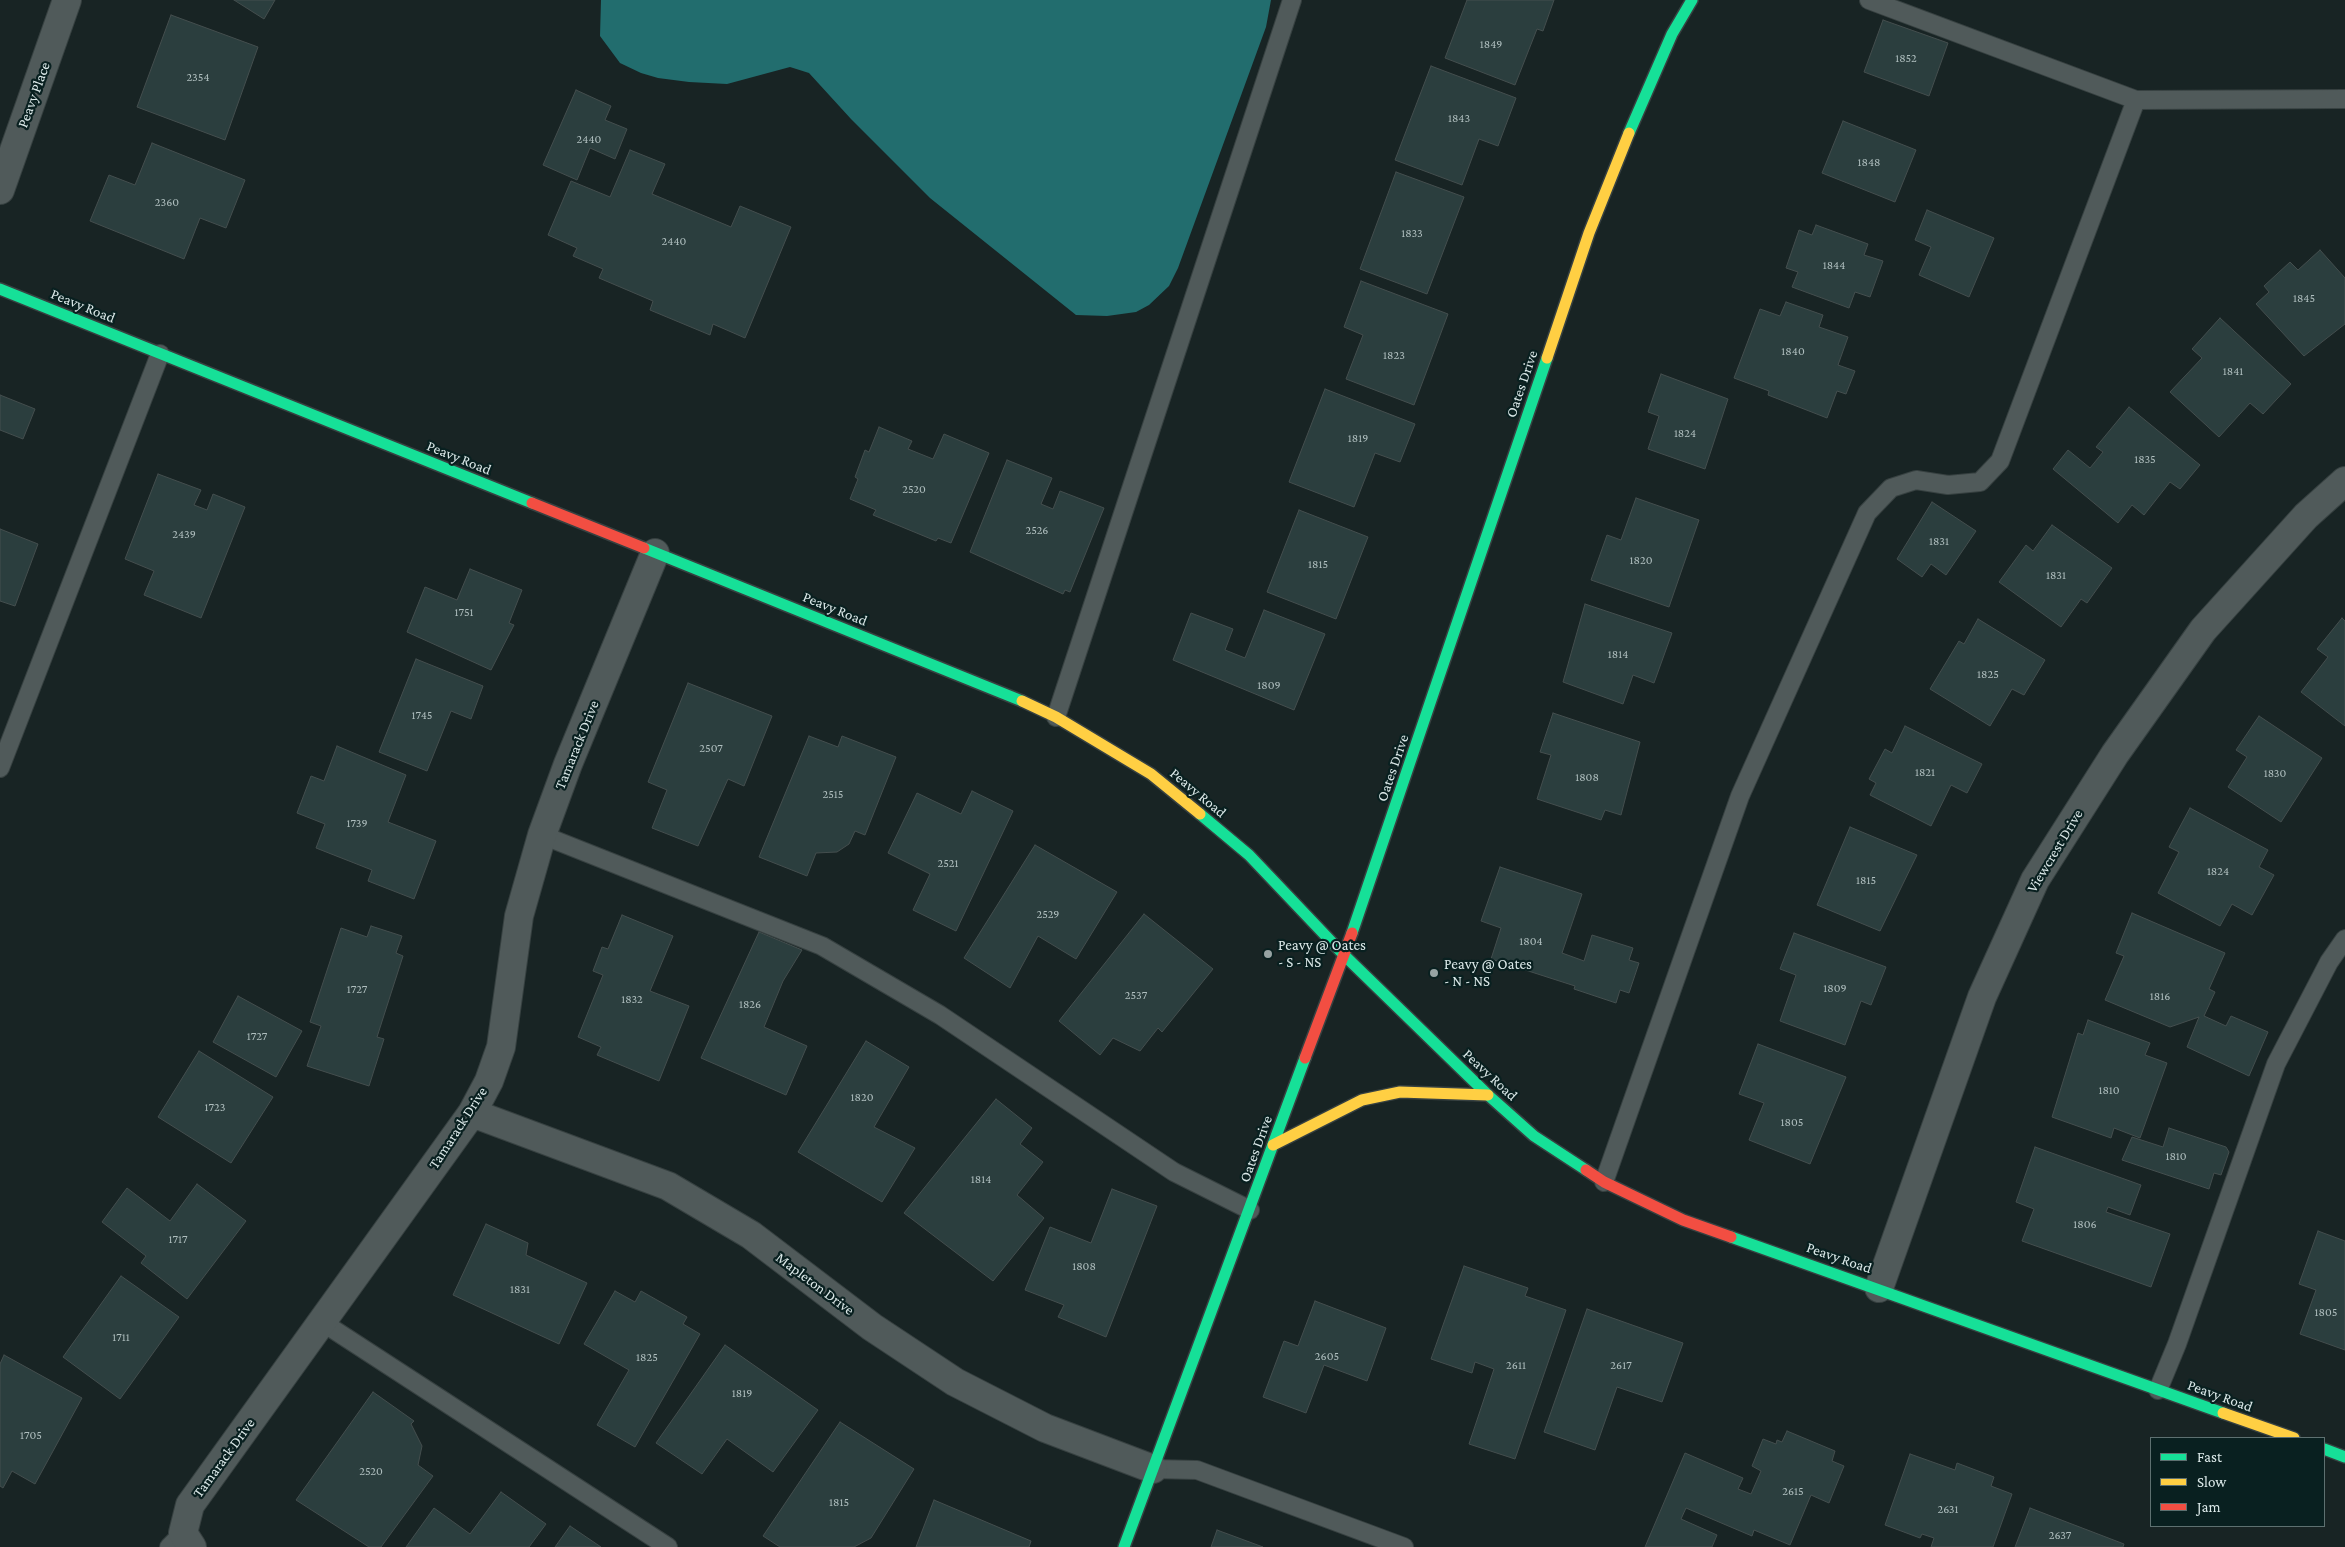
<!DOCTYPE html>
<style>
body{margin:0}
#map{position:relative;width:2345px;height:1547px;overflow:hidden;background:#182424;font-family:"Crimson Pro",serif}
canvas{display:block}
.legend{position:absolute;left:2150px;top:1437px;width:175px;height:90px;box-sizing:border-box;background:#092020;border:1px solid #5d7070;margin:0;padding:6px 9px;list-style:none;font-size:15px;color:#dbe8e8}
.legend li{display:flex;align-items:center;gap:10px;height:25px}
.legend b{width:25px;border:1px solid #5d7070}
</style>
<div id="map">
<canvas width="2345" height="1547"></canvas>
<ul class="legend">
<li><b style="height:6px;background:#16e098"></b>Fast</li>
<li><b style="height:6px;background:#ffcf43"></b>Slow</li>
<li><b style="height:6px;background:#f24e42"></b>Jam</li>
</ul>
</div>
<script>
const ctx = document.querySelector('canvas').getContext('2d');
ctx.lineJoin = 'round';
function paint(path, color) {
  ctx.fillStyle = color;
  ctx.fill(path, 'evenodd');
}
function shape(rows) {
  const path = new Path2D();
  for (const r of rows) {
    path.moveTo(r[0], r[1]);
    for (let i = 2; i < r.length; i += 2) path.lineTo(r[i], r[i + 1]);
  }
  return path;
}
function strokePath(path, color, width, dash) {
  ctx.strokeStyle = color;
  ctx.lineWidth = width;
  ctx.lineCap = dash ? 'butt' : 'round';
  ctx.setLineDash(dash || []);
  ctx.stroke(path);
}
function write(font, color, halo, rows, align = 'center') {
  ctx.font = font + ' "Crimson Pro",serif';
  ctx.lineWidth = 4.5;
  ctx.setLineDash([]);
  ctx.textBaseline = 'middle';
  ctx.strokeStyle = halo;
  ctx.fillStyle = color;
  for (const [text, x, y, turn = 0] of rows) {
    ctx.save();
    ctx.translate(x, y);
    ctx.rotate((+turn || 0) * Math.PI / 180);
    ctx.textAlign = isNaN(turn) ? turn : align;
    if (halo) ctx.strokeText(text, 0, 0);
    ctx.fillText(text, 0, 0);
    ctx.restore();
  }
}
paint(shape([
 [601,0,1271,0,1266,27,1178,268,1169,286,1149,305,1136,312,1107,316,1076,315,930,198,851,119,809,73,790,67,727,84,689,82,658,78,641,73,620,63,600,36]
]), '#226d6e');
const building = shape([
 [234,0,275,0,264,19,234,0],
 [1467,0,1554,0,1543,31,1537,29,1515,85,1445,58,1467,0],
 [171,15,258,47,225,140,137,107,171,15],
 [1883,20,1948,43,1929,96,1864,72,1883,20],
 [1431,66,1516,98,1498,146,1479,139,1462,185,1395,160,1431,66],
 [576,90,611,106,605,120,627,129,615,159,590,148,577,180,543,165,576,90],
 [1843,121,1916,150,1895,202,1822,173,1843,121],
 [152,143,245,180,226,228,200,218,184,259,90,221,109,175,135,185,152,143],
 [630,150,665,164,652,194,731,227,740,206,791,227,745,338,713,324,710,335,650,310,653,301,599,278,603,269,573,256,577,248,548,235,571,181,610,197,630,150],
 [1396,172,1464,197,1427,294,1360,269,1396,172],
 [1927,210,1994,238,1969,297,1919,275,1931,247,1915,240,1927,210],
 [1816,225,1868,244,1864,255,1883,261,1870,297,1855,292,1849,308,1792,287,1798,272,1786,268,1799,230,1812,235,1816,225],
 [2320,250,2345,278,2345,324,2304,356,2256,304,2269,292,2264,286,2290,262,2298,270,2320,250],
 [1361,281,1448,314,1414,405,1346,379,1363,335,1344,327,1361,281],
 [1786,302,1823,315,1819,327,1848,337,1838,365,1855,371,1846,394,1837,391,1827,418,1768,395,1769,391,1734,378,1760,309,1780,316,1786,302],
 [2220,318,2291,384,2263,414,2250,403,2219,437,2170,392,2202,358,2192,349,2220,318],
 [1661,374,1728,399,1705,469,1648,449,1659,416,1648,412,1661,374],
 [1325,389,1415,424,1400,462,1375,453,1354,507,1289,482,1325,389],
 [0,395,35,409,23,439,0,430,0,395],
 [2129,407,2200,465,2180,489,2170,482,2144,515,2132,505,2118,523,2053,469,2068,450,2090,468,2103,452,2096,447,2129,407],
 [879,427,912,441,908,449,933,459,944,434,989,453,951,543,938,538,936,541,873,515,876,510,850,499,858,479,855,477,865,450,869,452,879,427],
 [1007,460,1052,478,1041,504,1053,509,1060,491,1104,508,1070,592,1065,590,1063,594,970,552,1007,460],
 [158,474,201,490,194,505,207,510,213,494,245,507,201,618,144,595,154,571,125,559,158,474],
 [1636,498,1699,520,1669,607,1591,580,1607,535,1621,540,1636,498],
 [1932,502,1976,531,1946,575,1931,564,1922,577,1897,559,1932,502],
 [1299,510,1368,537,1336,619,1267,592,1299,510],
 [2052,525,2112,568,2087,603,2081,599,2061,627,1999,582,2026,545,2033,551,2052,525],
 [0,529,38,544,15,606,0,601,0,529],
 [470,569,522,590,509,623,514,625,491,670,407,632,425,587,457,600,470,569],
 [1585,604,1672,633,1654,683,1633,675,1623,704,1563,682,1585,604],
 [1264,610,1325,634,1294,710,1173,660,1191,613,1233,629,1225,650,1245,658,1264,610],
 [2342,618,2345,621,2345,726,2301,692,2328,657,2317,649,2342,618],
 [1978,619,2045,660,2024,695,2012,689,1990,726,1930,689,1959,641,1964,644,1978,619],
 [416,659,483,686,471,719,451,711,427,771,379,752,416,659],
 [688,683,772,716,744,786,728,779,698,846,652,828,667,790,648,782,688,683],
 [1553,713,1640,742,1621,815,1605,810,1601,820,1537,799,1551,755,1540,752,1553,713],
 [2259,716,2322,758,2281,822,2228,787,2247,757,2236,750,2259,716],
 [1905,726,1982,764,1967,793,1951,785,1931,826,1870,795,1876,783,1869,779,1885,749,1892,753,1905,726],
 [809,736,838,747,842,736,896,757,865,835,855,831,849,844,837,852,816,853,807,876,759,857,809,736],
 [337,746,406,775,388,822,436,841,414,899,368,881,372,870,316,848,325,824,297,813,311,776,324,781,337,746],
 [972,791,1013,811,956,931,913,910,930,874,888,853,917,793,961,814,972,791],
 [2190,808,2268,850,2259,867,2274,875,2252,915,2232,904,2220,926,2158,893,2179,852,2169,847,2190,808],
 [1850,827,1917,855,1880,931,1817,905,1850,827],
 [1035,845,1117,892,1076,959,1038,936,1010,988,964,958,1035,845],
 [1500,867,1582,894,1562,953,1584,961,1592,935,1633,948,1629,960,1639,963,1629,993,1620,990,1616,1003,1574,989,1575,986,1491,959,1501,928,1481,921,1500,867],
 [2132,913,2225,953,2209,989,2215,992,2204,1016,2226,1026,2231,1016,2268,1032,2249,1076,2187,1047,2199,1017,2170,1027,2105,1000,2124,956,2116,953,2132,913],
 [1144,914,1213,969,1162,1032,1158,1028,1140,1051,1113,1038,1100,1055,1059,1021,1144,914],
 [622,915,673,936,650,991,689,1006,659,1081,597,1055,601,1047,578,1037,603,975,593,971,602,947,608,949,622,915],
 [371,926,402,936,396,953,403,956,377,1037,384,1039,369,1086,307,1066,321,1026,310,1022,341,928,367,937,371,926],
 [759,932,802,950,783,981,764,1027,807,1046,786,1095,701,1058,759,932],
 [1794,933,1886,967,1871,1005,1861,1001,1845,1045,1780,1021,1796,975,1780,969,1794,933],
 [238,996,302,1031,276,1077,213,1042,238,996],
 [2088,1020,2150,1043,2145,1055,2167,1063,2140,1138,2114,1128,2111,1138,2052,1117,2078,1033,2083,1035,2088,1020],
 [866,1041,909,1067,874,1127,915,1148,882,1202,798,1152,866,1041],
 [1758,1044,1846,1077,1810,1164,1749,1140,1764,1103,1739,1094,1758,1044],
 [199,1051,273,1097,231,1163,158,1117,199,1051],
 [996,1099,1032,1128,1020,1144,1043,1162,1017,1195,1044,1218,993,1281,904,1213,996,1099],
 [2169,1128,2226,1147,2229,1152,2221,1175,2214,1173,2209,1189,2122,1160,2132,1137,2163,1147,2169,1128],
 [2035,1147,2141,1185,2130,1215,2108,1207,2106,1212,2170,1234,2151,1287,2022,1241,2034,1209,2016,1202,2035,1147],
 [197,1184,246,1221,187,1299,141,1263,146,1256,102,1222,127,1188,170,1221,197,1184],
 [1112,1189,1157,1206,1106,1337,1058,1317,1064,1305,1025,1290,1050,1227,1091,1243,1112,1189],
 [486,1224,528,1243,526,1255,587,1283,559,1344,453,1295,486,1224],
 [2318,1231,2345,1241,2345,1350,2300,1334,2316,1290,2299,1284,2318,1231],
 [1464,1266,1528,1288,1525,1296,1566,1310,1515,1459,1469,1444,1494,1369,1475,1362,1472,1373,1431,1359,1464,1266],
 [121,1276,179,1317,120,1399,63,1357,121,1276],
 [615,1291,635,1302,641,1291,687,1317,683,1324,700,1334,635,1447,597,1425,629,1370,584,1344,615,1291],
 [1315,1301,1386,1328,1367,1381,1324,1365,1306,1413,1263,1397,1284,1341,1298,1346,1315,1301],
 [1587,1309,1683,1343,1662,1402,1617,1387,1595,1450,1544,1432,1587,1309],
 [725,1345,818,1410,773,1472,727,1439,702,1474,656,1443,725,1345],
 [4,1355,82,1398,35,1484,12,1471,3,1488,0,1486,0,1364,4,1355],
 [373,1392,414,1421,411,1424,422,1446,418,1465,433,1476,381,1547,369,1547,296,1500,373,1392],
 [840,1422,914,1469,871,1538,854,1547,780,1547,763,1536,840,1422],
 [1787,1431,1835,1451,1832,1461,1844,1466,1829,1503,1811,1495,1790,1545,1754,1530,1752,1536,1686,1508,1681,1519,1717,1535,1712,1547,1645,1547,1685,1453,1743,1478,1738,1489,1751,1494,1761,1471,1752,1466,1763,1439,1776,1444,1777,1440,1782,1442,1787,1431],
 [1910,1454,1955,1470,1957,1463,1994,1477,1991,1486,2012,1494,1993,1547,1931,1547,1934,1538,1922,1534,1920,1538,1885,1525,1910,1454],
 [501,1492,546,1524,529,1547,406,1547,434,1508,470,1534,501,1492],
 [934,1500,1031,1541,1029,1547,916,1547,934,1500],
 [2030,1508,2124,1544,2123,1547,2015,1547,2030,1508],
 [570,1526,601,1547,555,1547,570,1526],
 [1217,1530,1263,1547,1211,1547,1217,1530]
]);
paint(building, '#2b3e3e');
strokePath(building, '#444e4e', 1);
const lane = shape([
 [1869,0,2136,100],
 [1056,717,1292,0],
 [0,768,160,354],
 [542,835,822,946,940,1015,1174,1172,1250,1210],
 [1604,1182,1740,796,1867,513,1891,488,1916,480,1948,485,1980,482,2000,461,2136,100,2345,99],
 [322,1322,668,1547],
 [2158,1390,2177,1344,2276,1064,2329,962,2345,939],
 [1153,1469,1197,1470,1404,1547],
 [169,1547,183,1533]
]);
const street = shape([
 [0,190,67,0],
 [472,1113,668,1186,751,1235,872,1327,955,1382,1045,1428,1153,1469],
 [1879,1288,1982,997,2035,880,2115,754,2203,630,2306,516,2345,481],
 [192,1547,183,1533,190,1505,472,1113,489,1081,501,1047,519,916,542,835,568,764,655,553]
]);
const fast = shape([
 [1629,133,1672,34,1692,0],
 [0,289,532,503],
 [644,548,1022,701],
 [1200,814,1249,855,1344,955,1488,1095,1534,1136,1586,1170],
 [1352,933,1547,358],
 [1731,1237,2223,1413],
 [2324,1449,2345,1457],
 [1124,1547,1305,1058]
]);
const slow = shape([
 [1547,358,1589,233,1629,133],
 [1022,701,1056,717,1151,774,1200,814],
 [1273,1145,1362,1100,1400,1092,1488,1095],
 [2223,1413,2294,1438]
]);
const jam = shape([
 [532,503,644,548],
 [1305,1058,1352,933],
 [1586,1170,1604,1182,1683,1220,1731,1237]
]);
strokePath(lane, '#374141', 20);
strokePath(street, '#374141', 30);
strokePath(fast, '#374141', 14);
strokePath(slow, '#374141', 14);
strokePath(jam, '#374141', 14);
strokePath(lane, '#505a5a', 18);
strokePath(street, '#505a5a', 28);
strokePath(fast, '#16e098', 11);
strokePath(slow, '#ffcf43', 11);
strokePath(jam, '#f24e42', 11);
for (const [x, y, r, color] of [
 [1268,954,5,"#97a3a3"],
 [1434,973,5,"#97a3a3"]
]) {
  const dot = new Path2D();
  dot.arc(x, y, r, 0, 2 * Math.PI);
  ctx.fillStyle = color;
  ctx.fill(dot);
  strokePath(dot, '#092020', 2);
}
write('12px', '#afbebe', null, [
 ["1849",1491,44],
 ["1852",1906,58],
 ["2354",198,77],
 ["1843",1459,118],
 ["2440",589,139],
 ["1848",1869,162],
 ["2360",167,202],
 ["1833",1412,233],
 ["2440",674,241],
 ["1844",1834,265],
 ["1845",2304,298],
 ["1840",1793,351],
 ["1823",1394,355],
 ["1841",2233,371],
 ["1824",1685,433],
 ["1819",1358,438],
 ["1835",2145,459],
 ["2520",914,489],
 ["2526",1037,530],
 ["2439",184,534],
 ["1831",1939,541],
 ["1820",1641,560],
 ["1815",1318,564],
 ["1831",2056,575],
 ["1751",464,612],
 ["1814",1618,654],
 ["1825",1988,674],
 ["1809",1269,685],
 ["1745",422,715],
 ["2507",711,748],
 ["1821",1925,772],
 ["1830",2275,773],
 ["1808",1587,777],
 ["2515",833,794],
 ["1739",357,823],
 ["2521",948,863],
 ["1824",2218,871],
 ["1815",1866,880],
 ["2529",1048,914],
 ["1804",1531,941],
 ["1809",1835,988],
 ["1727",357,989],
 ["2537",1136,995],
 ["1816",2160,996],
 ["1832",632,999],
 ["1826",750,1004],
 ["1727",257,1036],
 ["1810",2109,1090],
 ["1820",862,1097],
 ["1723",215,1107],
 ["1805",1792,1122],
 ["1810",2176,1156],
 ["1814",981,1179],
 ["1806",2085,1224],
 ["1717",178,1239],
 ["1808",1084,1266],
 ["1831",520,1289],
 ["1805",2326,1312],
 ["1711",121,1337],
 ["2605",1327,1356],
 ["1825",647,1357],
 ["2611",1516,1365],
 ["2617",1621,1365],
 ["1819",742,1393],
 ["1705",31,1435],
 ["2520",371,1471],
 ["2615",1793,1491],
 ["1815",839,1502],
 ["2631",1948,1509],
 ["2637",2060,1535]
]);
write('15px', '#dbe8e8', '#092020', [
 ["Peavy Place",34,95,-70],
 ["Peavy Road",83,306,22],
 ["Oates Drive",1522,384,-71],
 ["Peavy Road",459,458,22],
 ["Peavy Road",835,609,22],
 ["Tamarack Drive",577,745,-68],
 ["Oates Drive",1393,768,-71],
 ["Peavy Road",1198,793,40],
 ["Viewcrest Drive",2055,851,-59],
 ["Peavy Road",1490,1075,43],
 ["Tamarack Drive",458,1128,-57],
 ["Oates Drive",1256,1149,-70],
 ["Peavy Road",1839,1258,19],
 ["Mapleton Drive",815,1284,37],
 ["Peavy Road",2220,1396,20],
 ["Tamarack Drive",224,1458,-54]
]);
write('15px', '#dbe8e8', '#092020', [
 ["Peavy @ Oates",1278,945],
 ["- S - NS",1278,962],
 ["Peavy @ Oates",1444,964],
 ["- N - NS",1444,981]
], 'left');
</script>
